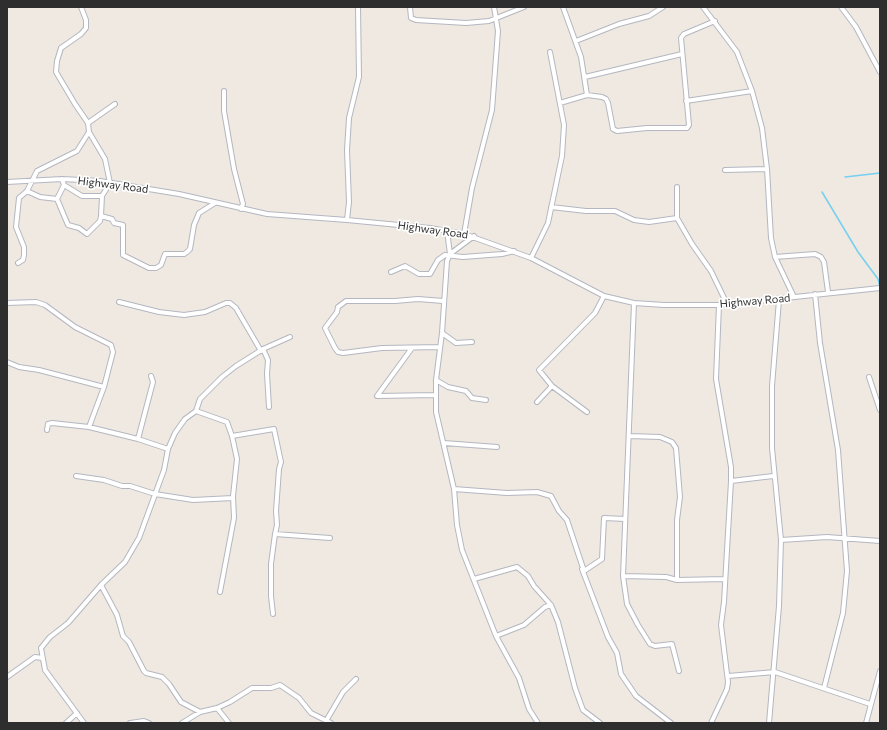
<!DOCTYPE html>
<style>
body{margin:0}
#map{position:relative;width:887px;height:730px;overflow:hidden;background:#efe9e1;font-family:Commissioner,sans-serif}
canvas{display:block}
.frame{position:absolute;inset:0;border:8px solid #2e2e2e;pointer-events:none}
</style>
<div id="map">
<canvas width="887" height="730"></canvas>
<div class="frame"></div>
</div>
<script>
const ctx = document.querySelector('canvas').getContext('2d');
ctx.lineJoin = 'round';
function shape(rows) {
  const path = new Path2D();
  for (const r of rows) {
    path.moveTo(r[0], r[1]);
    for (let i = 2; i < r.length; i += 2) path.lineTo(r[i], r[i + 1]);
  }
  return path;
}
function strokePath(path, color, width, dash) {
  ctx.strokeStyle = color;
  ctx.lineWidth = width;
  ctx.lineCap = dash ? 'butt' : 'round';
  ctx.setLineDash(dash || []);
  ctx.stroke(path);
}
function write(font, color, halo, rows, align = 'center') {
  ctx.font = font + ' Commissioner,sans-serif';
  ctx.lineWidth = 3.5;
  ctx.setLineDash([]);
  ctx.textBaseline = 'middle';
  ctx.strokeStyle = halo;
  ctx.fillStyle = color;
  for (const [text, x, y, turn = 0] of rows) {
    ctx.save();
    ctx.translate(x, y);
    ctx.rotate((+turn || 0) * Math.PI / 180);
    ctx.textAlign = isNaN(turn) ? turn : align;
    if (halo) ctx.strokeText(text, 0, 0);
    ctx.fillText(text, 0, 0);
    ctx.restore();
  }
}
strokePath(shape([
 [845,177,880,173],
 [822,192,858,252,878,279,880,287]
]), '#75cff0', 1.5);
const street = shape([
 [410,7,411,18,416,20,466,23,489,21,524,7],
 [563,7,581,57,587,95],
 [703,7,737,52,752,91,762,128,767,169,771,238,775,257,794,297],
 [841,7,856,27,880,72],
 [576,41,619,24,649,16,663,7],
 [585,77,682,54],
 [224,91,224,111,234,169,243,204,241,209],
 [686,101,752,91],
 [560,103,587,95,602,97,606,99,608,103,613,129,617,131,647,128,687,128,689,125,681,38,684,34,715,21],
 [88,123,115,104],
 [89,132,105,159,110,183,102,196,101,216,112,219,114,223,123,225,123,255,149,268,156,268,161,265,165,254,184,254,187,252,190,249,194,225,199,213,215,203],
 [725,170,767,169],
 [62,179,64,185,82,196,102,196],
 [7,182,62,179,100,181,179,194,267,214,347,220,430,228,464,234,531,258,604,296,634,303,664,305,719,305,880,288],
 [677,187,677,218,692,244,711,271,727,304],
 [27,191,40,197,57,199,68,225,79,228,87,234,100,221,101,216],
 [57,199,64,185],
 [551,207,586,211,615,211,634,220,649,222,677,218],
 [347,220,349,202,347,150,349,118,359,77,358,7],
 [447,231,450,254,447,261,442,333,436,380,436,412,454,489,457,525,462,550,496,636,519,678,529,709,538,723],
 [464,234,472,188,492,110,498,31,494,7],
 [450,254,474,236],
 [775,257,815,254,821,257,824,262,828,292],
 [531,258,548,223,562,156,564,125,550,52],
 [18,263,23,260,24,255,24,247,16,227,19,198,27,191,37,171,77,151,89,132,88,123,75,104,56,72,57,61,61,48,81,34,86,28,86,20,81,7],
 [391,272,405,266,419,274,430,274,438,260,445,255,463,257,502,254,514,251],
 [815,294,820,343,838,450,847,571,843,613,824,688],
 [119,302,159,312,184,315,205,312,226,303,230,303,236,308,261,351],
 [7,303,36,302,45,305,75,327,111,345,113,352,104,387,89,427],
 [634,303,623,576,627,604,638,625,650,644,655,646,672,644,679,671],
 [442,333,456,343,472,342],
 [440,347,382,348,343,353,338,352,335,348,325,328,337,312,338,307,346,301,395,301,418,299,443,301],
 [412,348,377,396,436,395],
 [263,349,268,360,267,374,269,407],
 [7,362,19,367,39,370,104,387],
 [869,377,880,410],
 [436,380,448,387,466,391,472,398,486,400],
 [537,402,552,386],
 [196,411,227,422,232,436,274,429,281,462,279,469,276,511,277,525,275,534,330,538],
 [587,412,552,386,539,370,595,313,604,296],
 [47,430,48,424,52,423,89,427,138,439,168,449],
 [629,436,660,437,672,442,676,448,680,497,677,520,677,580],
 [138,439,153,382,151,376],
 [444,443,497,447],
 [76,476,104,480,122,486,130,486,155,494,193,500,233,498],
 [731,481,773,476],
 [454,489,507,493,537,492,551,496,559,511,567,520,584,571,602,559,604,518,625,519],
 [781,540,827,537,880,541],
 [582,569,608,637,617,653,621,674,636,696,671,723],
 [623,576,666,577,677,580,725,579],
 [474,579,517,567,528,576,534,586,551,605,558,622,575,688,583,710,600,723],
 [101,585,117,615,123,636,129,642,144,671,146,673,162,677,169,684,181,702,200,712],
 [220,592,234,518,233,496,237,459,232,436],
 [273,614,271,596,271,564,275,534],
 [496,636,524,625,545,607,551,605],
 [728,676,775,672,870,704],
 [7,677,35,657,42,658],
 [217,708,229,723],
 [326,721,343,692,356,679],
 [66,723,77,713],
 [84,723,45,670,41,648,50,637,68,623,101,585,125,562,139,538,164,470,168,449,175,433,185,419,196,411,200,399,222,377,236,366,263,349,290,337],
 [130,723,144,721,149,723],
 [182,723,200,712,217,708,230,702,252,688,271,688,280,685,299,698,311,713,331,723],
 [711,723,727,689,728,682,721,625,724,602,731,481,731,467,716,379,719,305],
 [769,723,779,606,781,540,772,448,772,386,779,300],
 [866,723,880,671]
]);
strokePath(street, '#b4b7c1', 6);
strokePath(street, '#fff', 4);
write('11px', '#2e2e2e', '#fff', [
 ["Highway Road",113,185,7],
 ["Highway Road",433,230,8],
 ["Highway Road",755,301,-5]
]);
</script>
